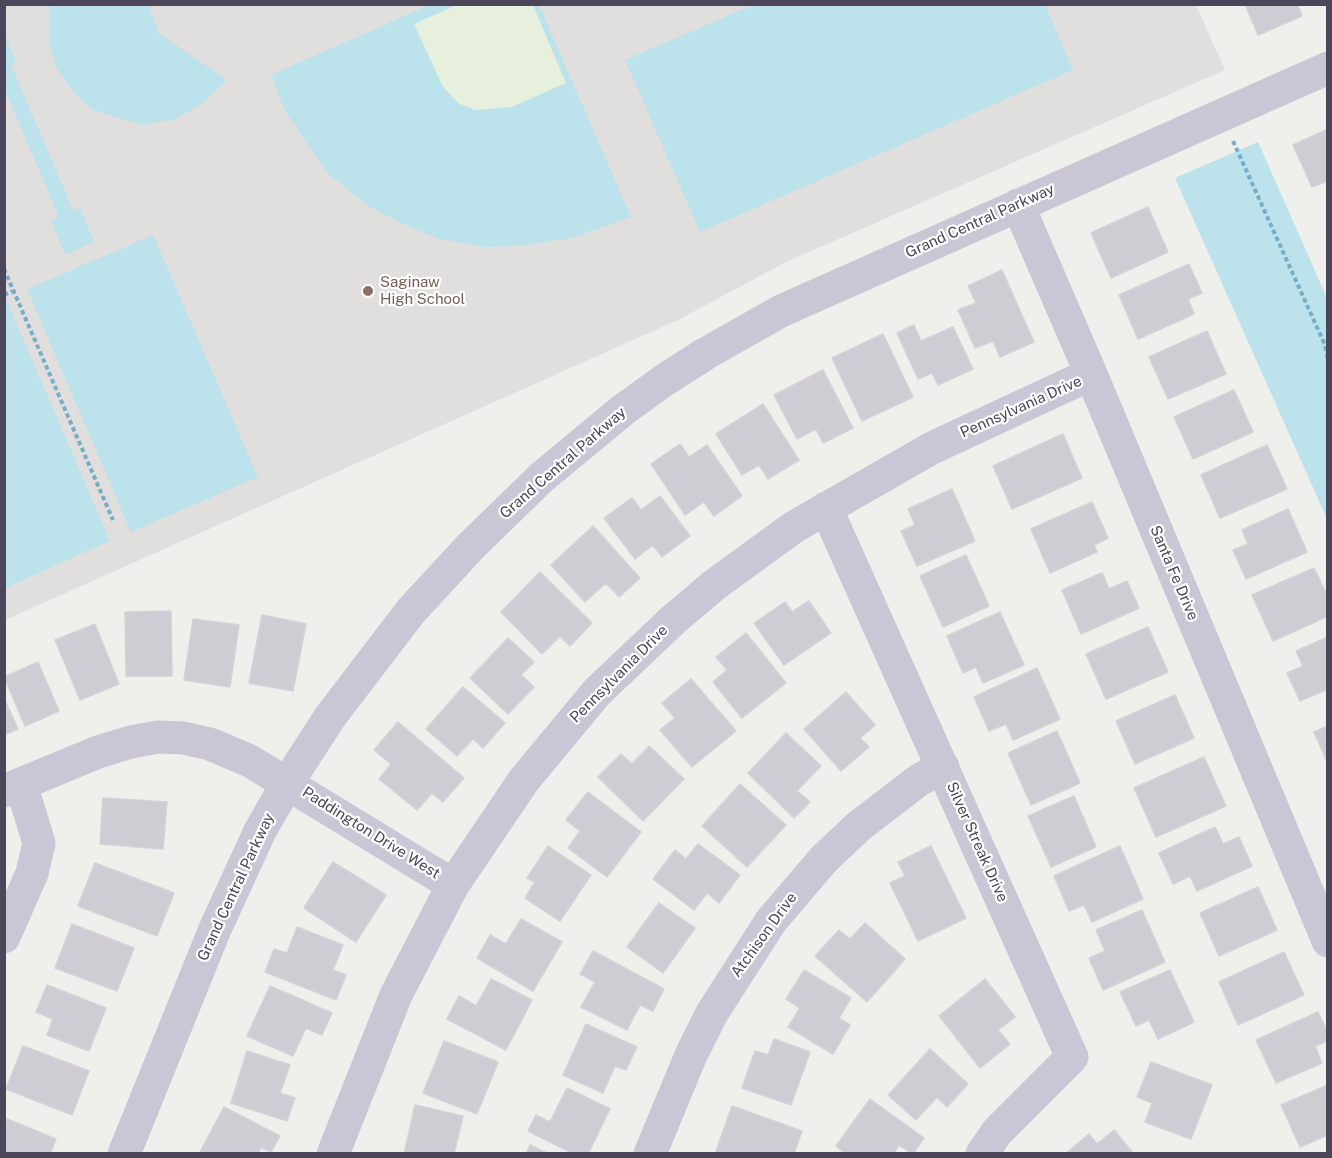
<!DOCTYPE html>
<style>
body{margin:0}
#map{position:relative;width:1332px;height:1158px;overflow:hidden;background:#efefec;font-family:"Public Sans",sans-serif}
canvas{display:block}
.frame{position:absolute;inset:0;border:6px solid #4b4659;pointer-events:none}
</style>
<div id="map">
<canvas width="1332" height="1158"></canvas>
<div class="frame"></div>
</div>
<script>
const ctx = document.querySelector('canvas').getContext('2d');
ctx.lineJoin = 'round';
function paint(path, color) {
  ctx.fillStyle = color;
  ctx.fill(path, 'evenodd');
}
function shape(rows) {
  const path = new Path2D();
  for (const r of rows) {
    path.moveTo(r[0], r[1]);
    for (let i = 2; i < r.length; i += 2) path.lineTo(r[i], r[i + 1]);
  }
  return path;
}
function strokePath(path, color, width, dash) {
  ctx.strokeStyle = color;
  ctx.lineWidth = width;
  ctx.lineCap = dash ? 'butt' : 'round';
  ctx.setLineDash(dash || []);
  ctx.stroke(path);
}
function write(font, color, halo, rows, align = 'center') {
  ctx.font = font + ' "Public Sans",sans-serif';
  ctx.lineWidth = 4.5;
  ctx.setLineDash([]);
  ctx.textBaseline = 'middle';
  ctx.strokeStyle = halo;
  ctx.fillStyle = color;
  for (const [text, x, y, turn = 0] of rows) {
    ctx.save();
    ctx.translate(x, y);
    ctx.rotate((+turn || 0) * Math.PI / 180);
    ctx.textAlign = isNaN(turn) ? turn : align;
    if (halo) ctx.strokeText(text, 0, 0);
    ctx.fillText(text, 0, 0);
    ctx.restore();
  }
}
paint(shape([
 [4,5,1196,5,1225,70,786,262,678,320,5,620]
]), '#e0dfde');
paint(shape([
 [50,5,151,5,150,10,160,34,227,80,201,104,176,119,142,125,92,110,72,90,57,69,49,45],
 [429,5,539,5,631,217,572,238,527,245,484,247,440,239,405,225,373,209,327,173,285,111,271,75],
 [1045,5,1073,70,700,232,625,60,753,5],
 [5,35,16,62,11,65,73,210,80,208,94,242,65,255,51,221,59,217,5,90],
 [1258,142,1327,298,1327,519,1175,178],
 [153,235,258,477,131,532,27,289],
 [6,299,110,541,5,588,4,300]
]), '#bce2ec');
paint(shape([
 [457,5,533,5,566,83,512,107,475,110,458,103,443,87,414,24]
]), '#e7f0dd');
const building = shape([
 [1245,4,1297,4,1302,16,1258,35,1245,4],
 [1328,129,1328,181,1312,187,1293,145,1328,129],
 [1148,207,1168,252,1111,278,1091,233,1148,207],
 [1189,264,1202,293,1188,299,1194,314,1138,339,1119,295,1189,264],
 [1002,270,1034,342,1000,357,993,341,975,348,958,310,976,303,968,286,1002,270],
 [914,325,921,341,953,327,973,369,938,385,932,373,918,379,897,333,914,325],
 [1207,331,1226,374,1168,399,1149,357,1207,331],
 [883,334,913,397,862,421,832,358,883,334],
 [823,370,853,428,823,443,816,429,797,439,774,395,823,370],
 [1234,390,1253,432,1193,459,1174,417,1234,390],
 [763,404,799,460,768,479,759,465,742,475,716,434,763,404],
 [1063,434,1082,478,1012,509,993,466,1063,434],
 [680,444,689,457,707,445,742,496,714,516,704,502,685,515,651,464,680,444],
 [1267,445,1287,489,1220,518,1201,475,1267,445],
 [952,489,975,541,917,566,901,531,915,525,908,509,952,489],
 [660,496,690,536,662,557,653,545,635,559,604,518,632,498,641,510,660,496],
 [1092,502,1108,538,1094,545,1097,552,1050,573,1031,529,1092,502],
 [1288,509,1307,552,1246,579,1233,550,1248,544,1242,530,1288,509],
 [593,526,640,578,619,597,606,583,585,602,551,565,593,526],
 [966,555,989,606,943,627,920,576,966,555],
 [1314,568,1328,597,1328,616,1273,641,1252,595,1314,568],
 [540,572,592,623,570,646,560,636,542,654,501,612,540,572],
 [1102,573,1109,589,1127,581,1139,608,1081,634,1062,590,1102,573],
 [809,601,831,633,784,665,754,623,785,602,792,612,809,601],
 [171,611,172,676,126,676,125,612,171,611],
 [1000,612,1024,665,983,683,976,667,963,673,947,636,1000,612],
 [262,615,306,624,293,691,249,683,262,615],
 [193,619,239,625,230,687,184,680,193,619],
 [95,624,119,684,80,700,55,640,95,624],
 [1148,627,1168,672,1106,699,1086,654,1148,627],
 [746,633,786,683,742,718,713,682,727,670,716,657,746,633],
 [1328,637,1328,689,1300,701,1287,673,1303,666,1296,651,1328,637],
 [508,638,534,662,521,675,534,687,508,714,470,678,508,638],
 [38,662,59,711,25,726,4,677,38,662],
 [1037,668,1060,719,1013,740,1006,724,989,731,974,697,1037,668],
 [691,679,736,731,692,767,660,730,675,718,662,703,691,679],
 [463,687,505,723,483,748,473,739,457,756,426,729,463,687],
 [846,692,875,725,860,738,869,747,841,771,804,729,846,692],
 [1175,695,1194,738,1135,764,1116,721,1175,695],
 [4,698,18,729,4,735,4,698],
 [398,722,464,778,443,802,432,793,417,810,379,779,391,764,374,750,398,722],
 [1328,726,1328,762,1327,762,1314,732,1328,726],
 [1057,731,1080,783,1031,805,1008,753,1057,731],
 [786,733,821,766,797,791,810,802,794,818,748,773,786,733],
 [649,746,684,779,643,821,598,777,621,754,632,764,649,746],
 [1204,757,1226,806,1156,837,1134,788,1204,757],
 [740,784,786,825,747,867,702,826,740,784],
 [588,792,641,832,607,877,568,848,580,831,566,820,588,792],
 [1074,796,1096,847,1051,867,1028,816,1074,796],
 [103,798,167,802,163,849,100,844,103,798],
 [1215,827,1223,844,1239,837,1252,866,1197,891,1190,876,1173,884,1159,853,1215,827],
 [698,844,740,875,719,903,707,893,694,910,653,879,675,850,686,859,698,844],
 [548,846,591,875,560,921,525,898,535,882,527,878,548,846],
 [931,846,966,918,918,941,890,883,905,876,898,862,931,846],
 [1120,846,1143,899,1092,922,1084,905,1069,911,1054,876,1120,846],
 [333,862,386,895,356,942,304,908,333,862],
 [95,863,174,893,157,936,78,906,95,863],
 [1258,887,1277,930,1219,956,1200,913,1258,887],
 [659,903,695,928,663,973,627,947,659,903],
 [1142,910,1165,962,1103,990,1089,958,1105,951,1096,930,1142,910],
 [521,919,562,942,533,991,477,958,490,935,506,944,521,919],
 [865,923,905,959,867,1002,815,956,839,930,850,939,865,923],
 [72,924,134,948,117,991,55,968,72,924],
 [297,927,343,945,333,970,346,975,336,1000,265,972,274,949,287,953,297,927],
 [593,951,664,989,653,1011,640,1005,627,1030,581,1007,595,982,580,974,593,951],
 [1284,952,1304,995,1238,1025,1219,982,1284,952],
 [804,970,851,998,839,1018,850,1025,833,1054,788,1027,800,1008,786,999,804,970],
 [1170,970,1194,1022,1158,1039,1149,1020,1136,1026,1120,992,1170,970],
 [491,979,532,1000,506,1050,447,1019,459,996,476,1006,491,979],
 [985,979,1015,1017,998,1030,1010,1044,980,1068,939,1016,985,979],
 [47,985,106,1008,89,1051,47,1035,53,1019,36,1012,47,985],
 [270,986,332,1013,322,1035,306,1028,293,1056,247,1036,270,986],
 [1318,1012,1328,1033,1328,1041,1315,1046,1322,1063,1276,1083,1256,1040,1318,1012],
 [586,1024,637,1047,626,1070,615,1066,603,1093,563,1075,586,1024],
 [774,1039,810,1052,791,1105,742,1088,755,1051,768,1055,774,1039],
 [444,1041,498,1062,477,1114,423,1093,444,1041],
 [23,1046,89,1071,72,1115,6,1089,23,1046],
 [930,1049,968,1084,947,1107,937,1097,916,1120,888,1095,930,1049],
 [247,1051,290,1065,280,1093,295,1098,287,1121,231,1103,247,1051],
 [1151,1062,1212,1085,1191,1139,1145,1122,1152,1103,1137,1097,1151,1062],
 [1328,1085,1328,1135,1300,1147,1281,1105,1328,1085],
 [567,1088,610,1109,588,1154,574,1154,528,1131,536,1115,550,1122,567,1088],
 [870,1099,924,1138,913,1154,899,1145,893,1154,846,1154,836,1146,870,1099],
 [415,1105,463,1116,454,1154,404,1154,415,1105],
 [732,1106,802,1131,794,1154,715,1154,732,1106],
 [224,1107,280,1136,271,1152,261,1147,258,1154,199,1154,224,1107],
 [7,1119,56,1139,50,1154,4,1154,7,1119],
 [1114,1130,1134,1154,1065,1154,1089,1134,1097,1144,1114,1130],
 [530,1145,549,1154,526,1154,530,1145]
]);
paint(building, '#d0ccd3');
strokePath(building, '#d4d1d8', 1.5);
strokePath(shape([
 [1233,141,1325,345,1328,360],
 [4,269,113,520],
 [4,295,13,291]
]), '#76aec8', 4, [4.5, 3]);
strokePath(shape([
 [1018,205,1091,374,1328,941],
 [826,508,1072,1057,997,1132,982,1154],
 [4,791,98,752,131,742,158,737,183,738,210,744,250,761,453,885],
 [4,937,32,873,39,843,21,784],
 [124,1154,215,929,260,831,288,782,330,717,411,611,471,546,542,477,623,410,663,381,705,354,781,311,1328,68],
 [333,1154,396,995,453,885,524,780,597,692,673,620,713,586,794,527,932,448,1091,374],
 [650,1154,691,1055,712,1013,771,921,824,859,859,826,919,780,943,767]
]), '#cac6d6', 33);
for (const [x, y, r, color] of [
 [368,291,6,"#8d6e63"]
]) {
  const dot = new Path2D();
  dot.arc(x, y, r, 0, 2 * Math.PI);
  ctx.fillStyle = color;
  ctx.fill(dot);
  strokePath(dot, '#fff', 2);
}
write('15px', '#4b4659', '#fff', [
 ["Grand Central Parkway",980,221,-24],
 ["Pennsylvania Drive",1021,407,-24],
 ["Grand Central Parkway",563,463,-41],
 ["Santa Fe Drive",1174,573,67],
 ["Pennsylvania Drive",619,674,-45],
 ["Paddington Drive West",371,833,32],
 ["Silver Streak Drive",977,842,66],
 ["Grand Central Parkway",236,887,-65],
 ["Atchison Drive",764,935,-54]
]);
write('15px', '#785e54', '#fff', [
 ["Saginaw",380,282],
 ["High School",380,299]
], 'left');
</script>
